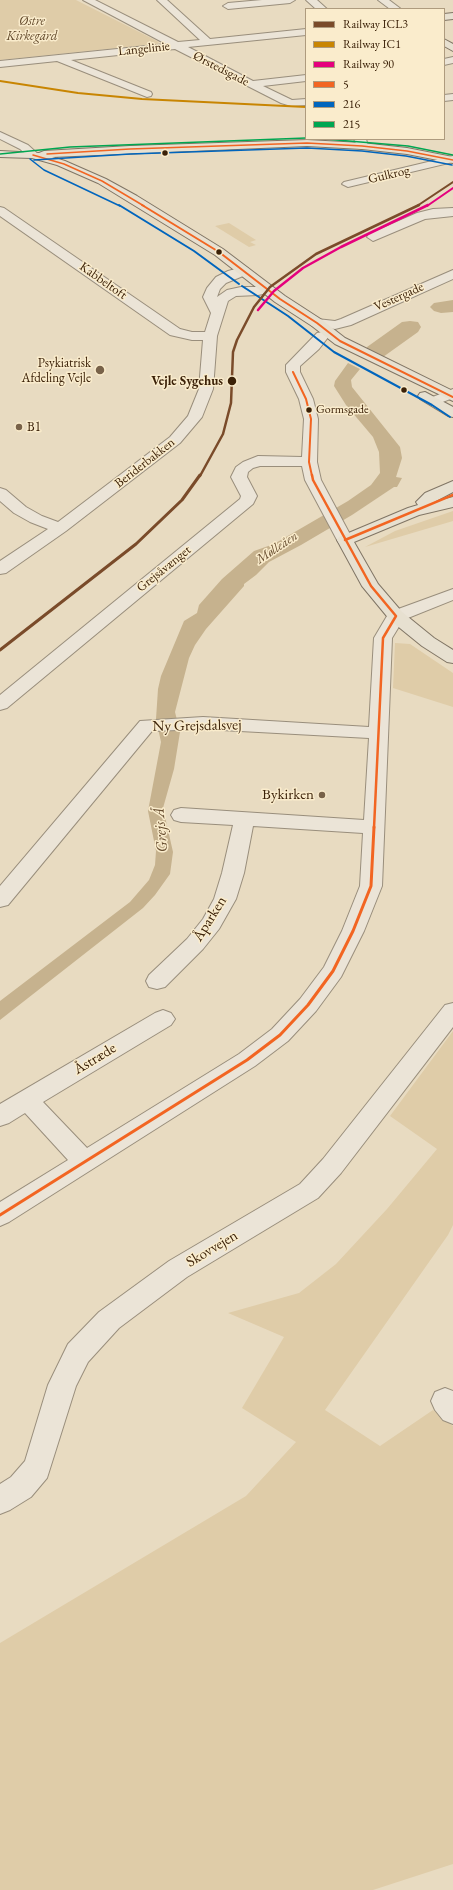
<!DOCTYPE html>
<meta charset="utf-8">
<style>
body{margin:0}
#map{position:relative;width:453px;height:1890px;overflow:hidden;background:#e8dbc1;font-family:"EB Garamond",serif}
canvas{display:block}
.legend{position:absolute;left:305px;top:8px;width:140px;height:132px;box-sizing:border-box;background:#faeccc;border:1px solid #ae9b7e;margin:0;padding:5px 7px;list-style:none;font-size:12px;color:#3b2108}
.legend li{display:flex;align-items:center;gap:8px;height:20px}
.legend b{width:20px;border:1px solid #ae9b7e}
</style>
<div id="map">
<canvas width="453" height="1890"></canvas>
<ul class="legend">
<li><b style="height:5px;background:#7a4b2a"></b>Railway ICL3</li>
<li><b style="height:5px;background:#c88502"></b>Railway IC1</li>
<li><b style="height:5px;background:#e5007d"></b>Railway 90</li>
<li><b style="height:5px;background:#f26522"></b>5</li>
<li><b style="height:5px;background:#0065bd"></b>216</li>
<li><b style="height:5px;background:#00a651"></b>215</li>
</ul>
</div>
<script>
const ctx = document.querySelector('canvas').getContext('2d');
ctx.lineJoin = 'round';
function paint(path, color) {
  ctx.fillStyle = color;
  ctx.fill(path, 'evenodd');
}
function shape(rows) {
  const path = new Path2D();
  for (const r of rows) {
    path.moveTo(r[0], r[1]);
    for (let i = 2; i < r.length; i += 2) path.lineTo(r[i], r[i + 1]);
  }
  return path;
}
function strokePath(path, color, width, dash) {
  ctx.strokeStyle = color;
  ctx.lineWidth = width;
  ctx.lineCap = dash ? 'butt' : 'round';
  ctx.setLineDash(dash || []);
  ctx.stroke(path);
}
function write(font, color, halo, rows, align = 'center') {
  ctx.font = font + ' "EB Garamond",serif';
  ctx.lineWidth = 3;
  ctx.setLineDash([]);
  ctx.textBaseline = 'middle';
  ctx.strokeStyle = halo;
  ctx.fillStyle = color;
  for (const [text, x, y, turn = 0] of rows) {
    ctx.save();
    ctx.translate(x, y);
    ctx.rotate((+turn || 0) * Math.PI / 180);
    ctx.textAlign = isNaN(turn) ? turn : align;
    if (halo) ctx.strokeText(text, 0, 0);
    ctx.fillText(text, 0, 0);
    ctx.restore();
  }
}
paint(shape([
 [0,0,76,0,159,42,157,44,0,60],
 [229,223,256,240,250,242,256,245,249,247,215,226],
 [453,511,453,521,365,547,395,531],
 [395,643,410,644,453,673,453,707,393,688],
 [453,1031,453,1225,448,1235,325,1410,380,1446,433,1410,453,1426,453,1864,373,1890,0,1890,0,1643,246,1496,296,1442,242,1408,284,1337,228,1313,299,1293,336,1264,387,1209,437,1149,390,1116]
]), '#dfcca8');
paint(shape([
 [348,363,360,369,351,380,352,387,400,447,402,458,396,477,402,478,397,487,394,487,352,515,301,545,269,562,256,575,244,584,244,586,206,629,195,645,189,658,175,712,180,732,174,769,163,808,173,852,170,874,155,895,143,908,0,1020,0,1001,130,902,149,880,155,865,156,851,148,811,161,742,156,719,158,689,161,676,184,621,197,613,199,605,222,579,254,551,274,544,348,501,371,485,380,473,379,452,373,437,346,405,334,386,335,381]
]), '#c6b28e');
paint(shape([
 [453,300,453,312,441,313,434,311,430,307,434,303,453,300],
 [410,321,418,322,421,327,418,332,383,357,375,359,367,357,364,352,367,347,402,322,410,321]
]), '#c6b28e');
const minor = shape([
 [83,0,95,0,178,42,200,40,157,0,167,0,210,39,306,29,306,35,188,47,253,81,306,75,306,81,263,86,292,100,306,99,306,105,291,106,281,103,175,49,71,60,151,92,152,94,151,96,147,97,57,61,0,67,0,61,166,44,83,0],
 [262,0,295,0,290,3,228,9,223,6,228,3,262,0],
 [306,0,317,0,327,9,316,9,306,0],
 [378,0,389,0,401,9,390,9,378,0],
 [453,57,453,63,444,65,444,59,453,57],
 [453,94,453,100,444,101,444,95,453,94],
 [0,132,28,145,39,155,33,158,29,157,20,149,0,139,0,132],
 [354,139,366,139,368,146,362,149,358,148,354,139],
 [453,156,453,162,348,187,342,184,344,182,453,156],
 [0,207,4,208,180,329,192,332,205,332,211,313,203,297,207,288,216,277,228,271,243,267,248,268,249,271,248,274,226,283,220,289,217,297,227,290,241,287,258,287,263,288,265,291,263,294,258,295,236,296,228,301,217,336,213,389,202,417,180,443,66,531,6,573,0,574,0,561,48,529,30,522,14,513,0,501,0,488,6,490,26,507,42,516,58,522,170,437,188,416,199,389,203,340,192,340,170,335,0,216,0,207],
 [453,208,453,216,425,219,373,241,367,237,369,234,417,213,433,209,453,208],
 [453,270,453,279,351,325,335,329,317,327,312,326,310,323,312,320,317,319,335,321,341,319,453,270],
 [322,332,327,333,329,336,319,349,300,366,300,372,313,399,318,419,317,462,321,480,353,540,351,543,345,545,339,543,337,540,305,480,302,466,260,466,253,468,248,472,247,477,257,496,253,504,7,708,0,710,0,695,240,499,241,496,231,477,236,467,243,462,258,456,302,457,304,419,299,399,286,372,286,365,317,333,322,332],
 [453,389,453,398,435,405,430,404,428,401,430,398,453,389],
 [453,589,453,600,403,620,392,638,382,886,364,931,341,977,316,1011,288,1041,255,1066,9,1222,0,1226,0,1202,68,1160,25,1113,9,1123,0,1126,0,1104,155,1013,163,1010,171,1013,175,1019,171,1025,43,1102,87,1148,239,1054,272,1029,300,999,324,967,342,931,360,886,363,833,253,826,244,873,236,899,219,929,203,949,165,987,157,989,149,987,146,981,149,975,187,939,203,919,214,899,222,873,233,825,181,822,174,820,171,815,174,810,181,808,364,820,369,738,203,729,152,731,8,905,0,907,0,886,140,721,203,717,369,727,374,638,387,616,390,612,453,589],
 [453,1003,453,1027,341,1173,318,1198,187,1277,119,1328,88,1362,76,1386,47,1478,31,1497,10,1510,0,1514,0,1484,11,1477,25,1461,48,1385,68,1344,99,1312,169,1261,300,1184,323,1159,445,1005,453,1003],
 [445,1388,453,1391,453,1424,443,1420,435,1410,431,1401,435,1392,445,1388]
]);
const major = shape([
 [453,13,453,19,444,20,444,14,453,13],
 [444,39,453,44,453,51,444,46,444,39],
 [307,140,362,143,407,148,453,157,453,163,407,154,362,149,307,146,52,157,65,161,106,179,137,196,223,249,285,296,322,320,345,338,453,391,453,401,335,344,312,326,275,302,215,255,98,183,57,165,32,158,0,157,0,151,39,153,44,151,130,146,307,140],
 [425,392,453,407,453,417,448,416,420,399,418,396,420,393,425,392],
 [453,481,453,492,434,502,453,497,453,507,419,515,354,542,378,584,402,612,434,638,453,650,453,663,447,662,422,646,390,620,362,586,337,540,339,537,408,508,418,505,416,502,425,493,453,481]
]);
strokePath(minor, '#998e7c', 2);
strokePath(major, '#807565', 2);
paint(minor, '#ebe4d7');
paint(major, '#e7e0d0');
strokePath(shape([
 [47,154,130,149,307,143,362,146,407,151,453,160],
 [33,155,64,164,102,181,144,206]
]), '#f26522', 1.5);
strokePath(shape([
 [142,205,219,252,280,299,317,323,340,341,453,397],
 [293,372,306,399,311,419,309,462,312,476]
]), '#f26522', 2);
strokePath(shape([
 [312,475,313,480,371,586,396,616,383,638,374,828],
 [345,540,453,495]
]), '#f26522', 2.5);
strokePath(shape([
 [0,1215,247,1060,280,1035,308,1005,333,971,353,931,371,886,374,827]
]), '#f26522', 3);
strokePath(shape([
 [30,159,44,170,120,206],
 [34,160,130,154,307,148,362,151,406,156,452,165]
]), '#0065bd', 1.5);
strokePath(shape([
 [119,205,194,251,239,284],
 [242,286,288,316,334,352,432,405,450,417]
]), '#0065bd', 2);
strokePath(shape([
 [325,139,408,146,453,155],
 [0,154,70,147,306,138]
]), '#00a651', 1.5);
strokePath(shape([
 [417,206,453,182]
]), '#7a4b2a', 2);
strokePath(shape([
 [200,476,223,434,231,403,233,352,237,340,254,307,270,287,316,254,419,205]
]), '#7a4b2a', 2.5);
strokePath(shape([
 [0,650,136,544,182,500,200,475]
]), '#7a4b2a', 3);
strokePath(shape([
 [0,81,78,93,142,99,306,107]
]), '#c88502', 2);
strokePath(shape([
 [427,206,453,188]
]), '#e5007d', 2);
strokePath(shape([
 [258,310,274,291,303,268,341,247,428,205]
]), '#e5007d', 2.5);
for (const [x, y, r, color] of [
 [165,153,3.5,"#3b2108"],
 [219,252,3.5,"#3b2108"],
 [100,370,5,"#786249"],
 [232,381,5,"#3b2108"],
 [404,390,3.5,"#3b2108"],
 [309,410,3.5,"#3b2108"],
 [19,427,4,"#786249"],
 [322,795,4,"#786249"]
]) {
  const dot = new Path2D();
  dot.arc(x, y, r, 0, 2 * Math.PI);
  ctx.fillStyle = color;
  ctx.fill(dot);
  strokePath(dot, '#faeccc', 1.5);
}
write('12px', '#3b2108', '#faeccc', [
 ["Gormsgade",316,410]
], 'left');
write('italic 13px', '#62492b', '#faeccc', [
 ["Østre",32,21],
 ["Kirkegård",32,36]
]);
write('13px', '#3b2108', '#faeccc', [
 ["Langelinie",144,49,-6],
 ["Ørstedsgade",221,69,27],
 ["Gulkrog",389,175,-13],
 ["Kabbeltoft",103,281,35],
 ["Vestergade",399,297,-24],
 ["Beriderbakken",145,463,-38],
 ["Grejsåvænget",164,569,-39]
]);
write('13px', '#3b2108', '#faeccc', [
 ["Psykiatrisk",91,363],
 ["Afdeling Vejle",91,378],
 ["B1",27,427,"left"]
], 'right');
write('bold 13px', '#3b2108', '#faeccc', [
 ["Vejle Sygehus",223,381]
], 'right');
write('italic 13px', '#674d2f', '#faeccc', [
 ["Mølleåen",277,548,-34]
]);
write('15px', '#3b2108', '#faeccc', [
 ["Ny Grejsdalsvej",197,726,-1],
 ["Åparken",210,919,-58],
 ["Åstræde",95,1059,-31],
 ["Skovvejen",212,1249,-31]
]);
write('15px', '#3b2108', '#faeccc', [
 ["Bykirken",314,795]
], 'right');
write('italic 16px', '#674d2f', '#faeccc', [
 ["Grejs Å",161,830,-95]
]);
</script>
